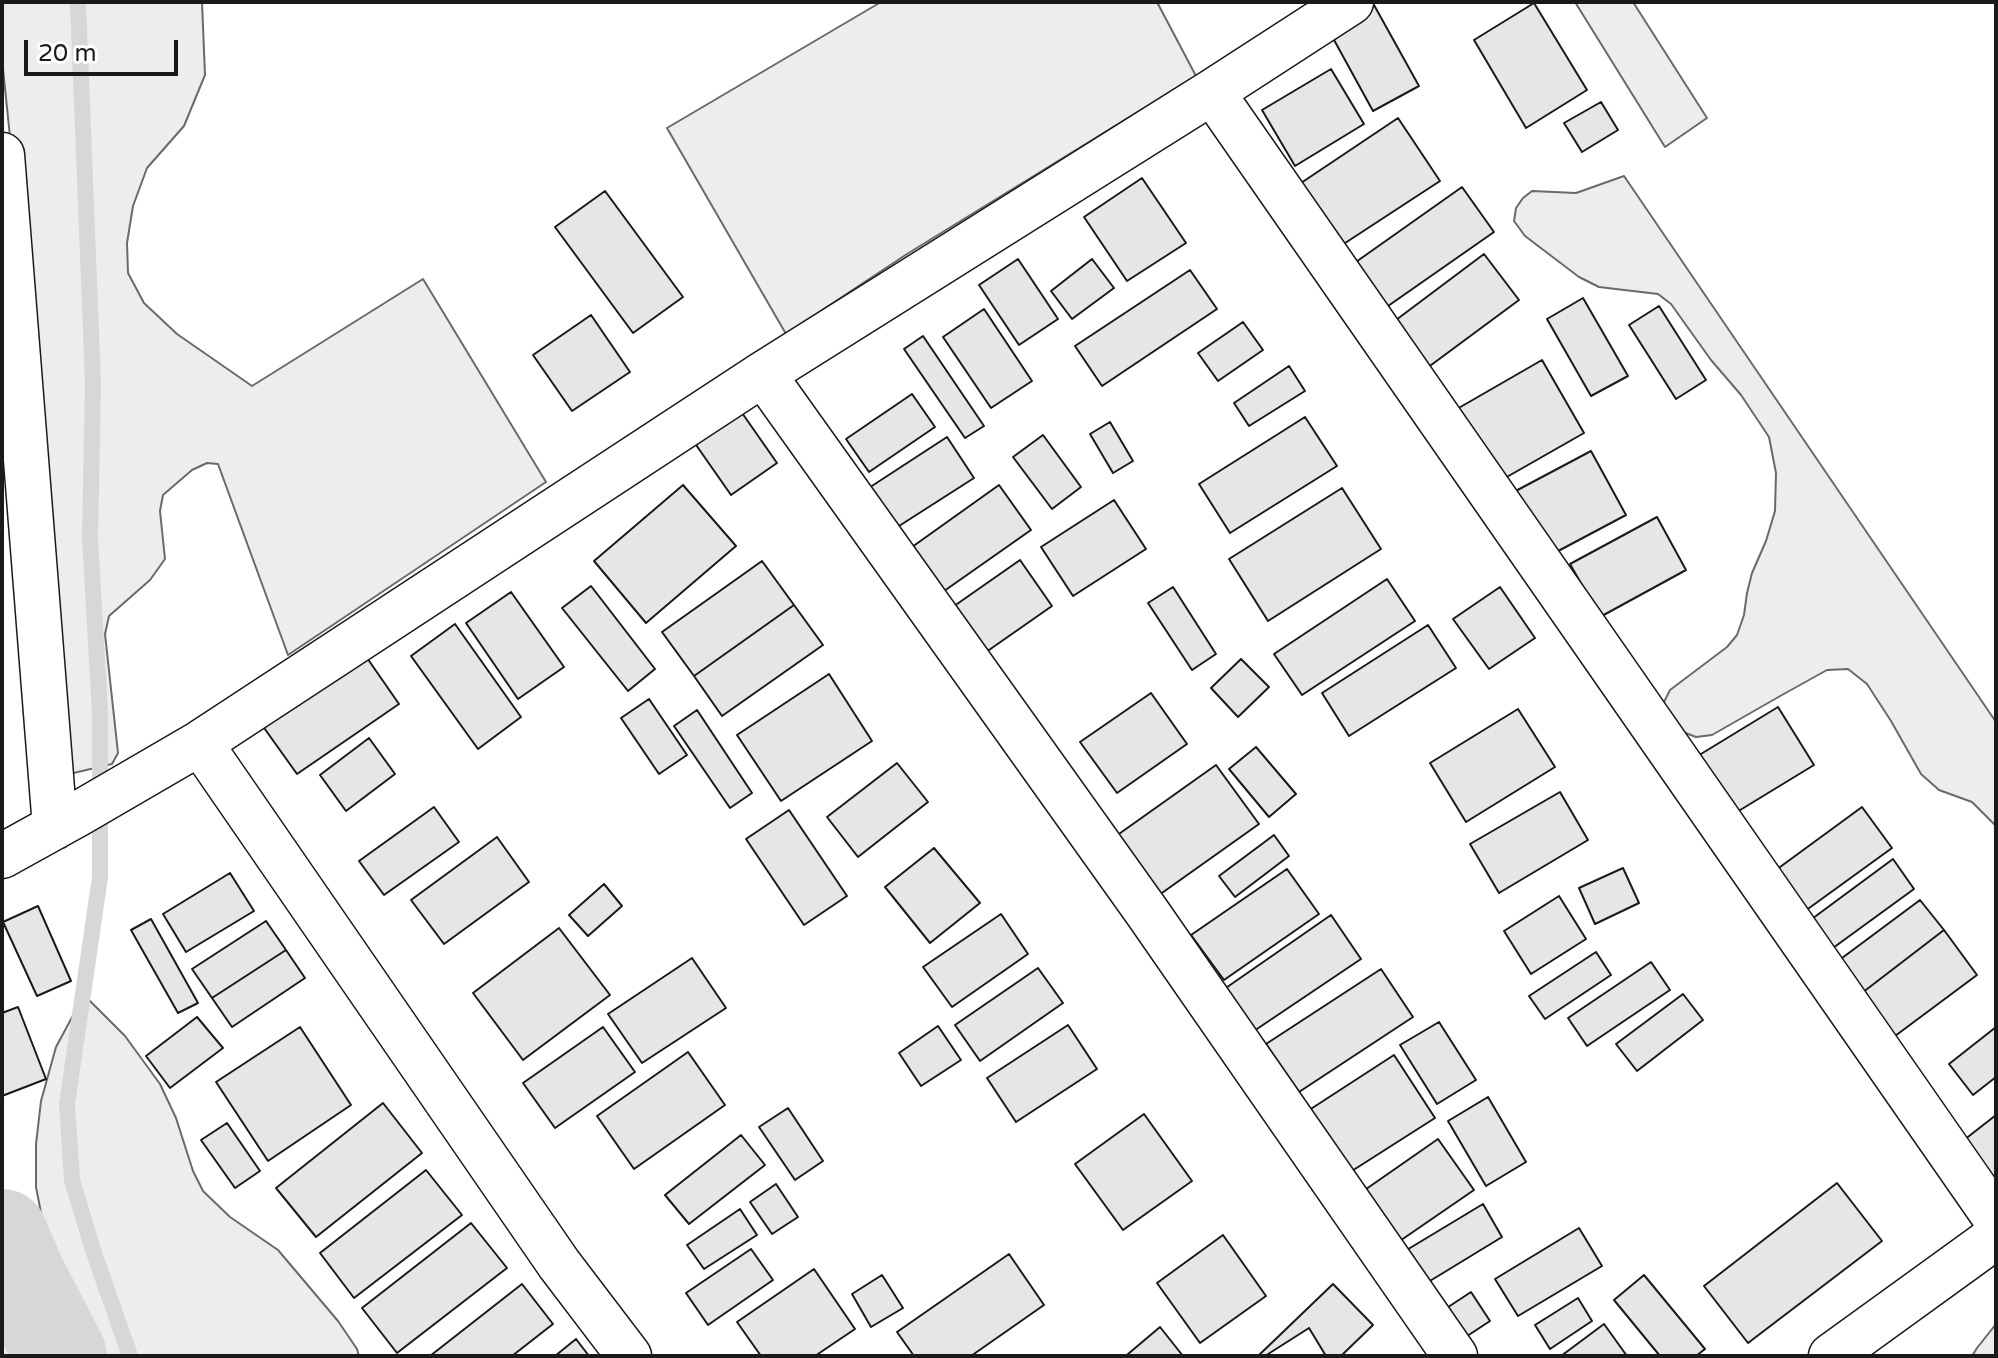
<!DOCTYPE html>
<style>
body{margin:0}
#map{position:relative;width:1998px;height:1358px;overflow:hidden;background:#fff;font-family:"Varela Round",sans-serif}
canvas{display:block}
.frame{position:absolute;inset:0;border:4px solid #1a1a1a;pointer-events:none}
.scale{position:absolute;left:24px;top:40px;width:154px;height:36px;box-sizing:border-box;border:4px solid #1a1a1a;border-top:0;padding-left:10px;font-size:24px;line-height:28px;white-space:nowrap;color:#1a1a1a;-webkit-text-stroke:6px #fff;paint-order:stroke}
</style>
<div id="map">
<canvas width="1998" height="1358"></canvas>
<div class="frame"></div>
<div class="scale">20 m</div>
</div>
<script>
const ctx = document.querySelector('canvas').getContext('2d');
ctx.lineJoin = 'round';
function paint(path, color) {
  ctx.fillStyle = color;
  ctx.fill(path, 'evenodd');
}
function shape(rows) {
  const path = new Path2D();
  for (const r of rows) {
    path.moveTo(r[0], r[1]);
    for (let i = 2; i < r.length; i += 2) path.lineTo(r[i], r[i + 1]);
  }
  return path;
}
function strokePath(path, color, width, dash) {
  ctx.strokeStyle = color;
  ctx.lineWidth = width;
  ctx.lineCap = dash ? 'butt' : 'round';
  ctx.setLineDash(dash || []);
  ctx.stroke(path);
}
const built = shape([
 [2,2,202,2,205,75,184,126,147,168,133,206,127,243,128,273,144,303,177,334,252,386,423,279,546,482,288,655,218,464,207,463,192,470,163,495,160,511,165,559,150,580,109,616,105,634,118,753,112,764,65,775,14,176,2,59,2,2],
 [881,2,1157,2,1196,76,907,254,786,334,667,128,881,2],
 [1575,2,1633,2,1707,118,1665,147,1575,2],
 [1624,176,1996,722,1996,826,1972,802,1939,790,1921,774,1891,721,1867,684,1848,669,1827,670,1782,695,1712,735,1696,737,1675,729,1665,713,1664,702,1670,690,1727,647,1737,635,1744,615,1747,593,1752,573,1766,541,1775,511,1776,473,1769,437,1741,395,1711,360,1671,304,1658,294,1599,287,1579,277,1525,236,1514,221,1516,208,1523,198,1532,191,1576,193,1624,176],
 [84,995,125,1036,160,1084,176,1118,193,1171,203,1191,230,1217,278,1250,338,1321,357,1349,359,1356,2,1356,2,1229,17,1237,38,1228,42,1218,36,1187,36,1144,41,1101,56,1047,84,995],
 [1996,1324,1996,1356,1972,1356,1977,1348,1996,1324]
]);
paint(built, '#ededed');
strokePath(built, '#6a6a6a', 2);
strokePath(shape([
 [78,2,93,383,90,539,100,712,100,877,67,1104,72,1180,93,1250,130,1356]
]), '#d7d7d7', 16);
strokePath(shape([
 [2,1235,19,1275,61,1356]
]), '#d7d7d7', 92);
const building = shape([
 [1534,3,1587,90,1526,128,1474,40,1534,3],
 [1374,5,1419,86,1373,111,1328,29,1374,5],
 [1331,69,1364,124,1295,166,1262,110,1331,69],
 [1601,102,1618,130,1582,152,1564,123,1601,102],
 [1398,118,1440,181,1339,247,1298,185,1398,118],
 [1142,178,1186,243,1127,281,1084,217,1142,178],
 [1462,187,1494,232,1378,313,1346,269,1462,187],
 [605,191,683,297,633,333,555,227,605,191],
 [1484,254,1519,300,1419,374,1384,329,1484,254],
 [1018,259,1058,319,1019,345,979,285,1018,259],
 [1092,259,1114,288,1072,319,1051,291,1092,259],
 [1190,270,1217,309,1102,386,1075,346,1190,270],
 [1583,298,1628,376,1591,396,1547,319,1583,298],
 [1659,306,1706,380,1676,399,1629,325,1659,306],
 [984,309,1032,381,991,408,943,337,984,309],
 [591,315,630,372,572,411,533,355,591,315],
 [1243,322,1263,350,1218,381,1198,353,1243,322],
 [923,336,984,426,965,438,904,349,923,336],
 [1542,360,1584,433,1491,486,1450,413,1542,360],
 [1289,366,1305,391,1249,426,1234,403,1289,366],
 [912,394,935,427,869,472,846,439,912,394],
 [740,410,777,463,731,495,694,442,740,410],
 [1305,417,1337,466,1230,533,1199,484,1305,417],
 [1110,422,1133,461,1113,473,1090,434,1110,422],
 [1043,435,1081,487,1052,509,1013,457,1043,435],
 [947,437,974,478,885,535,858,495,947,437],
 [1591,451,1626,515,1545,558,1510,494,1591,451],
 [683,485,736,546,646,623,594,561,683,485],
 [999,485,1031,530,937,596,905,552,999,485],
 [1342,488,1381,549,1268,621,1229,559,1342,488],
 [1114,500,1146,549,1073,596,1041,547,1114,500],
 [1657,517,1686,570,1600,617,1570,564,1657,517],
 [1020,560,1052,606,979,657,947,611,1020,560],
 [762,561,794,605,694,676,662,632,762,561],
 [1387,579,1415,621,1302,695,1274,654,1387,579],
 [591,586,655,669,628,691,562,608,591,586],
 [1173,587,1216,654,1192,670,1148,603,1173,587],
 [1500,587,1535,638,1489,669,1453,619,1500,587],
 [511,592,564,667,518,699,466,623,511,592],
 [794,605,823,645,722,716,694,676,794,605],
 [455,624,521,717,478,749,411,656,455,624],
 [1428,625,1456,668,1349,736,1322,693,1428,625],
 [365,655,399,704,297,774,262,725,365,655],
 [1241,659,1269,687,1238,717,1211,688,1241,659],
 [829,674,872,741,781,801,737,735,829,674],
 [1151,693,1187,744,1117,793,1080,742,1151,693],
 [649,699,687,755,659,774,621,718,649,699],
 [1778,707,1814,765,1732,815,1696,757,1778,707],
 [1518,709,1555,767,1466,822,1430,763,1518,709],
 [697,710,752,793,730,808,674,726,697,710],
 [369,738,395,774,346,811,320,775,369,738],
 [1256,747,1296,794,1269,817,1229,769,1256,747],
 [897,763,928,802,858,857,827,817,897,763],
 [1216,765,1259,824,1145,905,1102,846,1216,765],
 [1560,792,1588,840,1499,893,1470,844,1560,792],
 [434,807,459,842,384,895,359,861,434,807],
 [1862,807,1892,848,1794,919,1765,878,1862,807],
 [789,810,847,896,804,925,746,839,789,810],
 [1274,835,1289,856,1235,897,1219,876,1274,835],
 [497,837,529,882,444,944,411,900,497,837],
 [934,848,980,903,930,943,885,887,934,848],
 [1893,859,1914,889,1822,956,1801,927,1893,859],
 [1623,868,1639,903,1595,924,1579,888,1623,868],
 [1287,869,1319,914,1224,980,1191,935,1287,869],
 [230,873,254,911,186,952,163,914,230,873],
 [604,884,622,906,588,936,569,915,604,884],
 [1559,896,1586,939,1531,974,1504,931,1559,896],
 [1920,900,1944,930,1858,996,1834,964,1920,900],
 [38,906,71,981,37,996,3,922,38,906],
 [1001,914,1028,954,952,1007,923,967,1001,914],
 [1331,915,1361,959,1248,1035,1220,992,1331,915],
 [151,919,198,1003,178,1013,131,930,151,919],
 [266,921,286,950,212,998,192,969,266,921],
 [559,928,610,995,523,1060,473,993,559,928],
 [1944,930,1977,975,1891,1039,1858,996,1944,930],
 [286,950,305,978,232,1027,212,998,286,950],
 [1596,952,1611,975,1545,1019,1529,996,1596,952],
 [692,958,726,1008,642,1063,608,1014,692,958],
 [1651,962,1670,990,1587,1046,1568,1018,1651,962],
 [1038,968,1063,1003,980,1061,955,1025,1038,968],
 [1381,969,1413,1017,1299,1092,1266,1044,1381,969],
 [1683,994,1703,1020,1637,1071,1616,1044,1683,994],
 [18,1007,46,1079,2,1096,2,1013,18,1007],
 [197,1017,223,1048,170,1088,146,1056,197,1017],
 [1439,1022,1476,1080,1437,1104,1400,1045,1439,1022],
 [1068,1025,1097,1069,1016,1122,987,1078,1068,1025],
 [938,1026,961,1060,921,1086,899,1053,938,1026],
 [300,1027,351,1105,268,1161,216,1082,300,1027],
 [603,1027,635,1072,555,1128,523,1083,603,1027],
 [1996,1027,1996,1077,1973,1095,1949,1064,1996,1027],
 [688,1052,725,1105,634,1169,597,1116,688,1052],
 [1394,1055,1435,1118,1344,1176,1303,1114,1394,1055],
 [1488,1097,1526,1162,1486,1186,1448,1121,1488,1097],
 [383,1103,422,1153,316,1237,276,1188,383,1103],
 [788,1108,823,1161,795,1180,759,1127,788,1108],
 [1144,1114,1192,1181,1123,1230,1075,1164,1144,1114],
 [1996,1115,1996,1182,1964,1140,1996,1115],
 [227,1123,260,1171,235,1188,201,1140,227,1123],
 [741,1135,765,1165,689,1224,665,1195,741,1135],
 [1438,1139,1474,1190,1394,1245,1359,1194,1438,1139],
 [426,1170,462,1215,354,1298,320,1253,426,1170],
 [1837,1183,1882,1241,1748,1343,1704,1286,1837,1183],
 [776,1184,798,1217,772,1234,750,1202,776,1184],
 [1483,1204,1502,1237,1425,1284,1405,1251,1483,1204],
 [740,1209,757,1235,704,1269,687,1245,740,1209],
 [471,1223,507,1268,397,1353,362,1308,471,1223],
 [1579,1228,1602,1266,1518,1316,1495,1279,1579,1228],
 [1223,1235,1266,1296,1200,1343,1157,1283,1223,1235],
 [751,1249,773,1280,708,1325,686,1293,751,1249],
 [1009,1254,1044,1305,971,1356,914,1356,897,1332,1009,1254],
 [814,1269,855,1329,815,1356,761,1356,737,1322,814,1269],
 [882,1275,903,1308,871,1327,852,1294,882,1275],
 [1644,1275,1705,1349,1696,1356,1660,1356,1614,1300,1644,1275],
 [522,1284,553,1324,512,1356,430,1356,522,1284],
 [1333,1284,1373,1325,1341,1356,1258,1356,1333,1284],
 [1471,1292,1490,1321,1452,1346,1433,1317,1471,1292],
 [1578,1298,1592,1321,1550,1349,1535,1325,1578,1298],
 [1604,1324,1627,1356,1561,1356,1604,1324],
 [1160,1327,1183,1356,1130,1356,1128,1354,1160,1327],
 [1309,1328,1326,1356,1265,1356,1309,1328],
 [576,1339,589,1356,555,1356,576,1339]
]);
paint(building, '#e6e6e6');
strokePath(building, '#1a1a1a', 2);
const minor = shape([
 [1212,92,1996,1219],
 [2,155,55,827],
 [763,374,1147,912,1455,1356],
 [200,743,559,1264,629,1356],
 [2,856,78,814,200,743,763,374,1212,92,1351,2],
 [1831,1356,1990,1241,1996,1234]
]);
strokePath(minor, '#1a1a1a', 47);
strokePath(minor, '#fff', 44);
</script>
